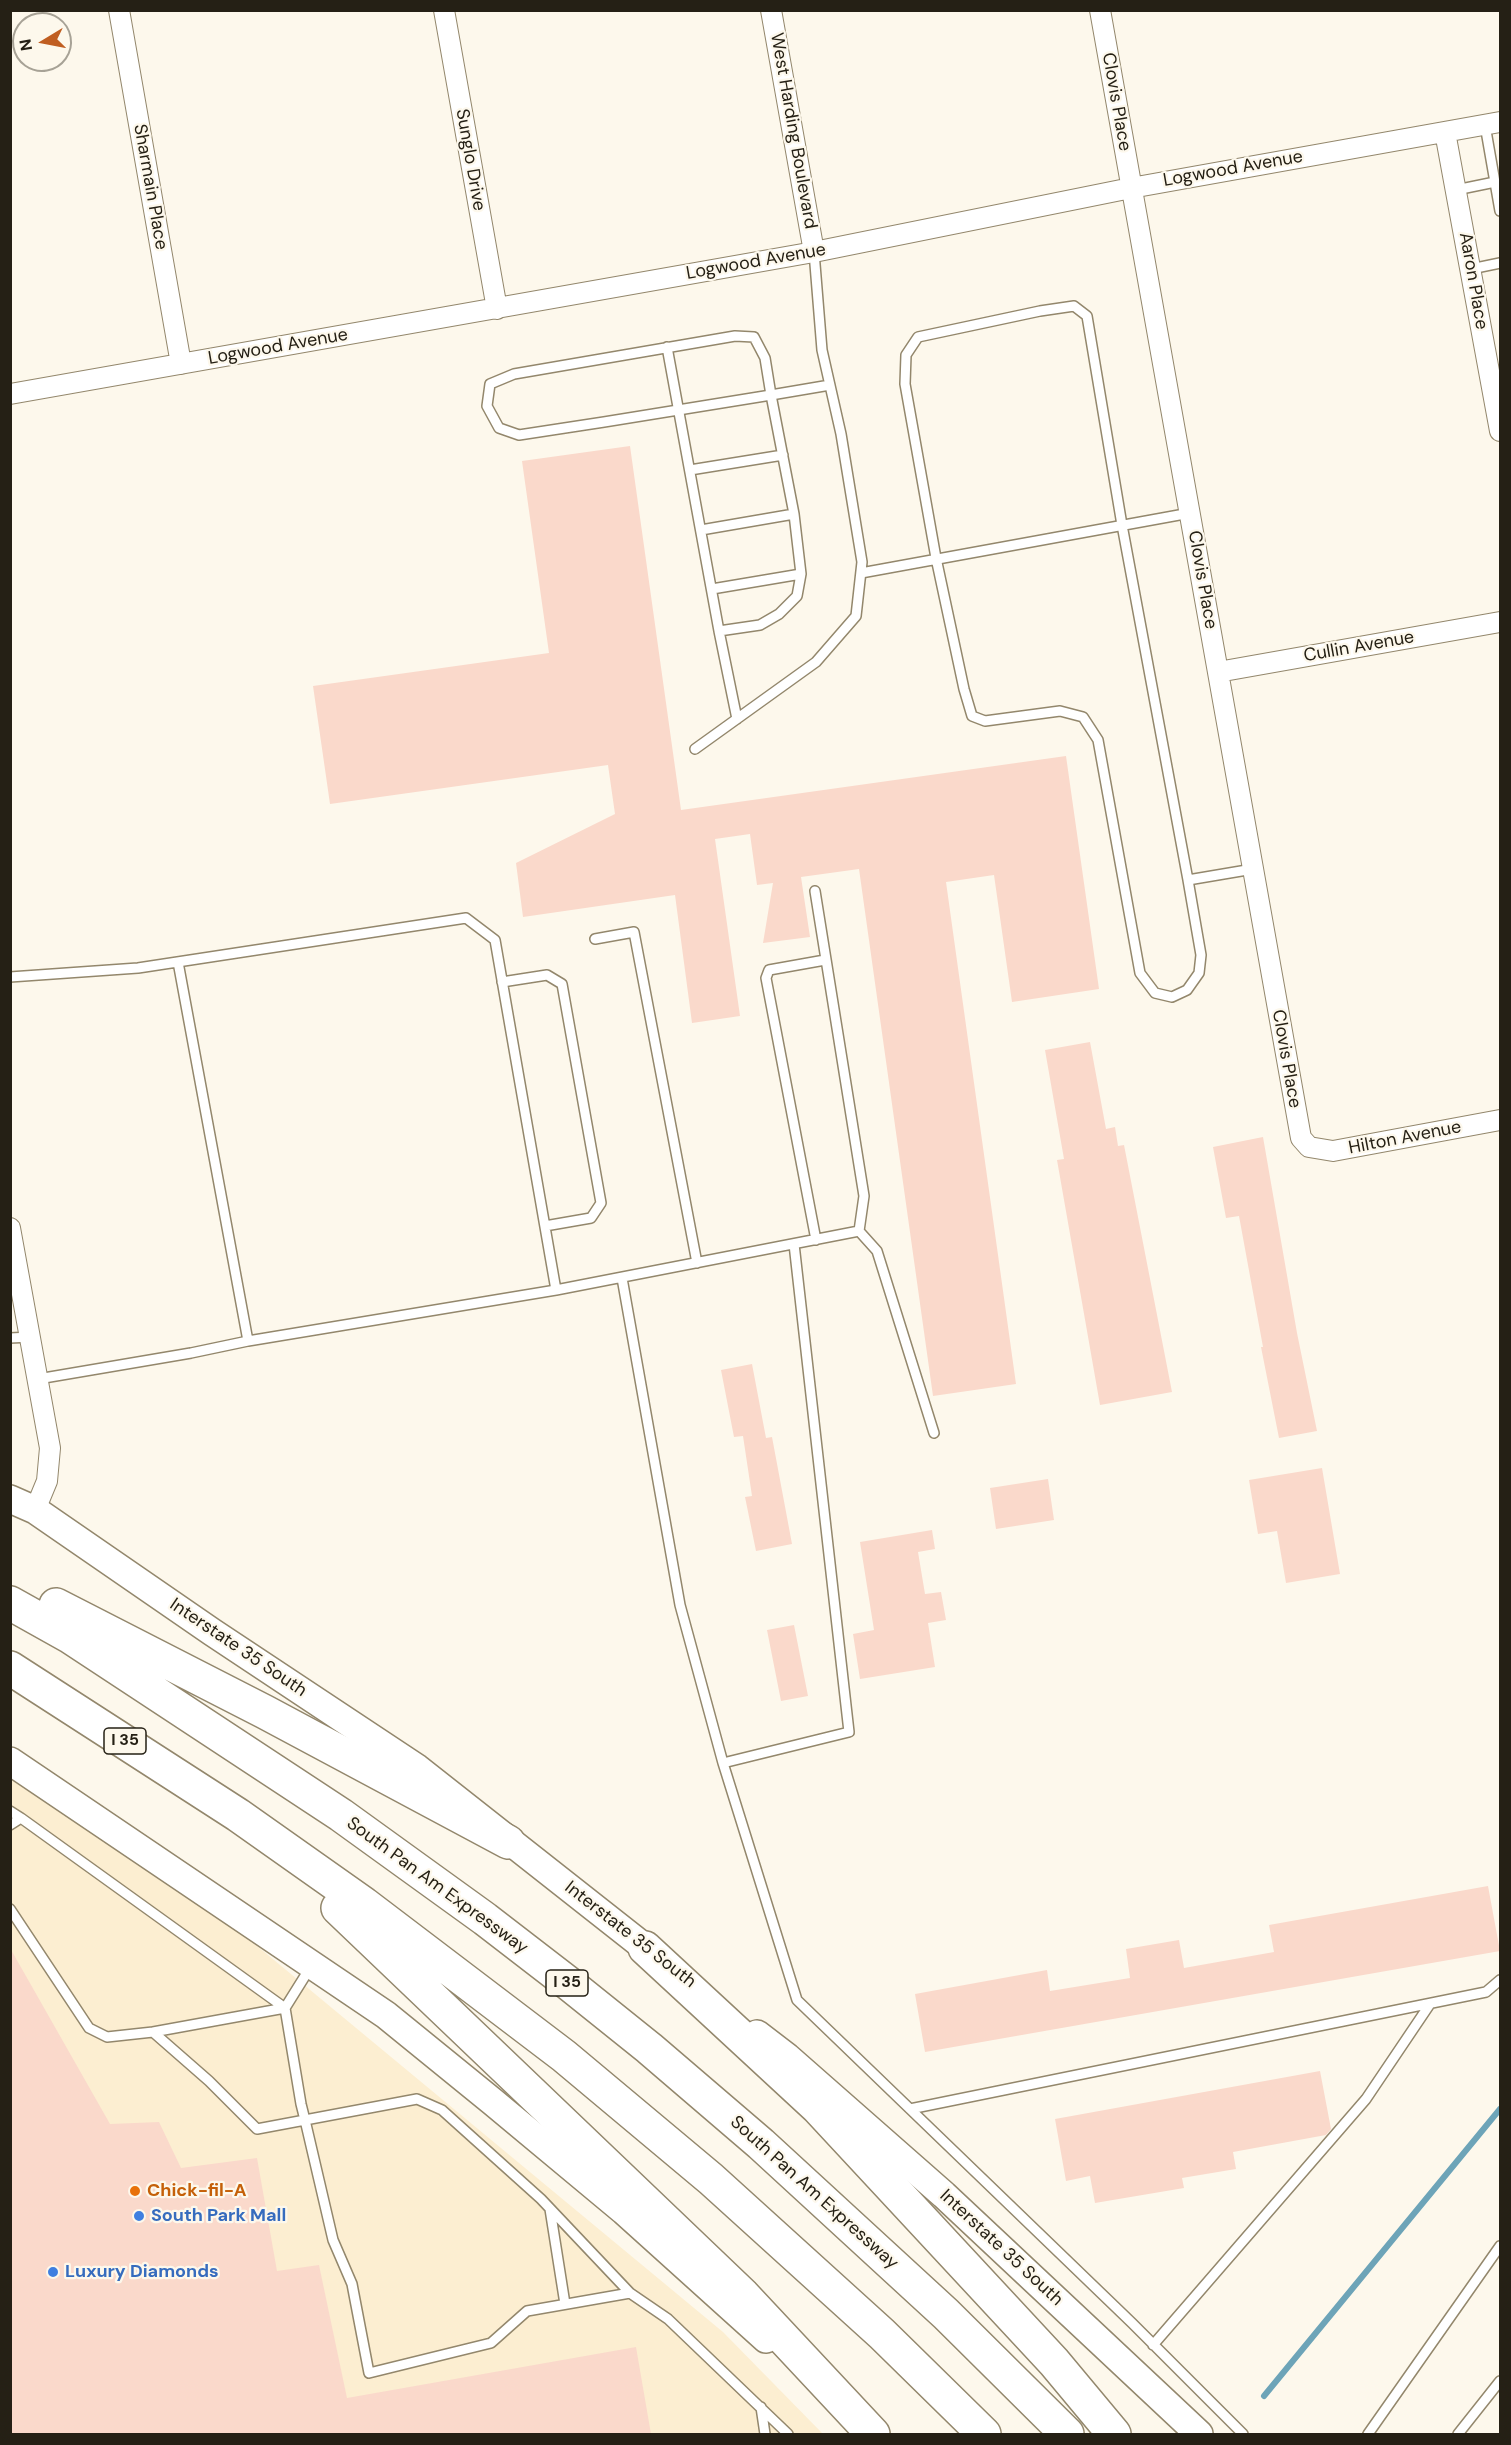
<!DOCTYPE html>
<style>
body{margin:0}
#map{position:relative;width:1511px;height:2445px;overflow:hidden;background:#fdf8ec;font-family:"DM Sans",sans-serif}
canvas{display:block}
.frame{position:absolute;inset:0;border:12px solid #252015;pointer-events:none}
.north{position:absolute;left:12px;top:12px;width:60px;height:60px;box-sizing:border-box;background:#fdf8ec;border:2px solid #a7a296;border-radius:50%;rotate:260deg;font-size:16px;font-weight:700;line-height:24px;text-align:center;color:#252015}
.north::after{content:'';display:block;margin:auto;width:21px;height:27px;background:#c05e21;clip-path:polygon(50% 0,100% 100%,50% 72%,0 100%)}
</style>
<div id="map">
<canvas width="1511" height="2445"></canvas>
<div class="frame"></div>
<div class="north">N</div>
</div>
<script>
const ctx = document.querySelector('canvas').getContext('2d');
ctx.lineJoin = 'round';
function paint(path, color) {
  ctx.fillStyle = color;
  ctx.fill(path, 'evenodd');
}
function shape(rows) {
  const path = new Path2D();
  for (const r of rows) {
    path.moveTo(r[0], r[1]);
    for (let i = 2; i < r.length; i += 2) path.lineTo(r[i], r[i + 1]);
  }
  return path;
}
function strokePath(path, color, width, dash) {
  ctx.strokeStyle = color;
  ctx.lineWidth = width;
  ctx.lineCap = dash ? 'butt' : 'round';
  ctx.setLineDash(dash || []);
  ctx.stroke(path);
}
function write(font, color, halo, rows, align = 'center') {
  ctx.font = font + ' "DM Sans",sans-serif';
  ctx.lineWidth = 4.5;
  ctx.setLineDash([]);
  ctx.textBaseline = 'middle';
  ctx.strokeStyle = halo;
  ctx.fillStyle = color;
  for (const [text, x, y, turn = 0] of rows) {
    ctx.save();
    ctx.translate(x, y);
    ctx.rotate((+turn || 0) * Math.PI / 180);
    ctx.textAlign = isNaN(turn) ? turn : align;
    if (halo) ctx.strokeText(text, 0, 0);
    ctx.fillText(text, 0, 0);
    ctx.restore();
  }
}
paint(shape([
 [10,1779,198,1897,723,2332,823,2434,11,2434]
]), '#fceed1');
strokePath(shape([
 [1264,2396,1500,2109]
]), '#6da4b8', 6);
paint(shape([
 [630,446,681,810,1066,756,1099,989,1012,1002,994,875,946,882,1016,1384,933,1396,859,869,801,877,810,937,763,943,773,883,757,885,750,834,715,839,740,1016,692,1023,675,895,523,917,516,863,615,814,608,765,330,804,313,686,549,653,522,461],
 [1090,1042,1106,1129,1115,1127,1118,1146,1124,1145,1172,1392,1100,1405,1057,1160,1064,1159,1045,1050],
 [1263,1137,1297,1333,1317,1431,1279,1438,1261,1347,1263,1347,1239,1216,1226,1218,1213,1147],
 [752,1364,766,1438,772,1437,792,1544,756,1551,745,1497,752,1496,743,1436,734,1437,721,1370],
 [1322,1468,1340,1574,1286,1583,1277,1531,1258,1534,1249,1480],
 [1048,1479,1054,1520,996,1529,990,1488],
 [932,1530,935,1549,918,1552,925,1594,941,1592,946,1620,928,1623,935,1667,860,1679,853,1634,874,1630,860,1542],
 [794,1625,808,1696,781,1701,767,1630],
 [1488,1886,1500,1951,925,2052,915,1994,1047,1970,1050,1991,1130,1978,1126,1949,1179,1940,1184,1968,1274,1952,1269,1925],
 [10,1948,110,2124,159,2122,181,2168,257,2158,277,2271,319,2265,347,2398,636,2347,651,2434,10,2434],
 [1320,2071,1331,2129,1326,2135,1233,2152,1236,2169,1182,2178,1184,2188,1095,2203,1090,2176,1066,2181,1055,2119]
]), '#fad9cb');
const service = shape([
 [1485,125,1500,211],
 [1456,190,1495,182],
 [1471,269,1500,263],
 [667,347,719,631],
 [690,470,783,455],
 [701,530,794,514],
 [861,573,1190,513],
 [712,589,801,574],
 [737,719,719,631,760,625,779,614,797,596,801,574,794,514,771,395,765,358,754,337,735,336,514,374,490,384,487,406,499,428,519,435,604,422,771,395,830,385],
 [695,749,816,662,856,616,862,562,841,434,822,350,814,252],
 [1188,880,1201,955,1199,973,1187,990,1172,997,1155,993,1140,973,1098,740,1083,717,1060,711,985,721,972,716,964,689,936,558,905,384,906,355,918,337,1040,311,1074,306,1087,316,1122,525,1188,880,1253,869],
 [815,891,864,1196,859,1231],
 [595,939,634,932,697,1263],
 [178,962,248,1341],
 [10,977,138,968,466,918,495,940,556,1290],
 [502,982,547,975,562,984,601,1203,591,1218,545,1226],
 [816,1240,766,978,769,970,825,960],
 [622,1278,680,1605,723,1763,797,2000,1132,2323,1243,2434],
 [10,1338,31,1337],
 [38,1379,191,1353,248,1341,556,1290,859,1231,877,1251,934,1433],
 [723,1763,849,1732,794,1244],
 [10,1811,21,1818,10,1825],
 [21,1818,285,2008,310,1968],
 [10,1909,89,2028,107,2037,153,2032],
 [910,2109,1486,1992,1500,1980],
 [550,2209,565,2304],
 [630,2293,527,2311,491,2343,369,2373,352,2284,333,2240,305,2120,301,2104,285,2008,153,2032,209,2081,257,2129,417,2099,442,2110,541,2199,630,2293,668,2319,788,2434],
 [1153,2345,1366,2099,1430,2004],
 [761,2407,765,2434],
 [1368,2434,1500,2246],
 [1458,2434,1500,2381]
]);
const minor = shape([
 [119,10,181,364],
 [444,10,497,309],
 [771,10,814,252],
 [1100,10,1301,1138,1309,1147,1333,1151,1500,1120],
 [1445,132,1500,431],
 [10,394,814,252,1131,188,1500,122],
 [1218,672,1500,622],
 [10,1228,50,1448,47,1481,35,1510]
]);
const secondary = shape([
 [10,1499,35,1510,212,1632,417,1768,662,1961],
 [10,1761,386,2015,493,2102,624,2211,766,2339],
 [757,2034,787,2057,944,2195,1199,2434]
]);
const motorway = shape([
 [10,1603,69,1636,341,1815,485,1919,568,1983,649,2048,761,2144,946,2314,1067,2434],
 [56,1605,265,1712,508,1842],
 [10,1668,238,1815,364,1904,564,2056,711,2179,882,2334,984,2434],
 [338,1908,743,2295,873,2434],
 [645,1948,818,2108,1054,2362,1114,2434]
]);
strokePath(service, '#93876c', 12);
strokePath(minor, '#93876c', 22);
strokePath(secondary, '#93876c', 30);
strokePath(motorway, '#93876c', 36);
strokePath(service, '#fff', 9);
strokePath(minor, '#fff', 20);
strokePath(secondary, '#fff', 27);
strokePath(motorway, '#fff', 33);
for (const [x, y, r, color] of [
 [135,2191,6,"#e8710a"],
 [139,2216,6,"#3f7fe0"],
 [53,2272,6,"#3f7fe0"]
]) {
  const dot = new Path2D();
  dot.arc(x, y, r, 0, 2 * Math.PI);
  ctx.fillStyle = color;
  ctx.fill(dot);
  strokePath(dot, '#fdf8ec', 2);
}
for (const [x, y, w] of [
 [125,1741,42],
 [567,1983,42]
]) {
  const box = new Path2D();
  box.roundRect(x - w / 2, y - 13, w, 26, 4.5);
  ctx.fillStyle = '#fdf8ec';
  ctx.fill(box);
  strokePath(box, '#252015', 1.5);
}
write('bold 16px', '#252015', null, [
 ["I 35",125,1741],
 ["I 35",567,1983]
]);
write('18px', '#252015', '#fdf8ec', [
 ["Clovis Place",1116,102,80],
 ["West Harding Boulevard",793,131,80],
 ["Sunglo Drive",470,160,80],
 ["Logwood Avenue",1233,169,-10],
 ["Sharmain Place",150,187,80],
 ["Logwood Avenue",756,262,-10],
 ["Aaron Place",1473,281,80],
 ["Logwood Avenue",278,347,-10],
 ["Clovis Place",1202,580,80],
 ["Cullin Avenue",1359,647,-10],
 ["Clovis Place",1286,1059,80],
 ["Hilton Avenue",1405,1138,-11],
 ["Interstate 35 South",238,1648,34],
 ["South Pan Am Expressway",437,1886,36],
 ["Interstate 35 South",630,1935,38],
 ["South Pan Am Expressway",814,2193,42],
 ["Interstate 35 South",1001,2248,43]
]);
write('bold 18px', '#c56008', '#fdf8ec', [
 ["Chick-fil-A",147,2191]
], 'left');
write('bold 18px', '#366cbe', '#fdf8ec', [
 ["South Park Mall",151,2216],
 ["Luxury Diamonds",65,2272]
], 'left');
</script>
